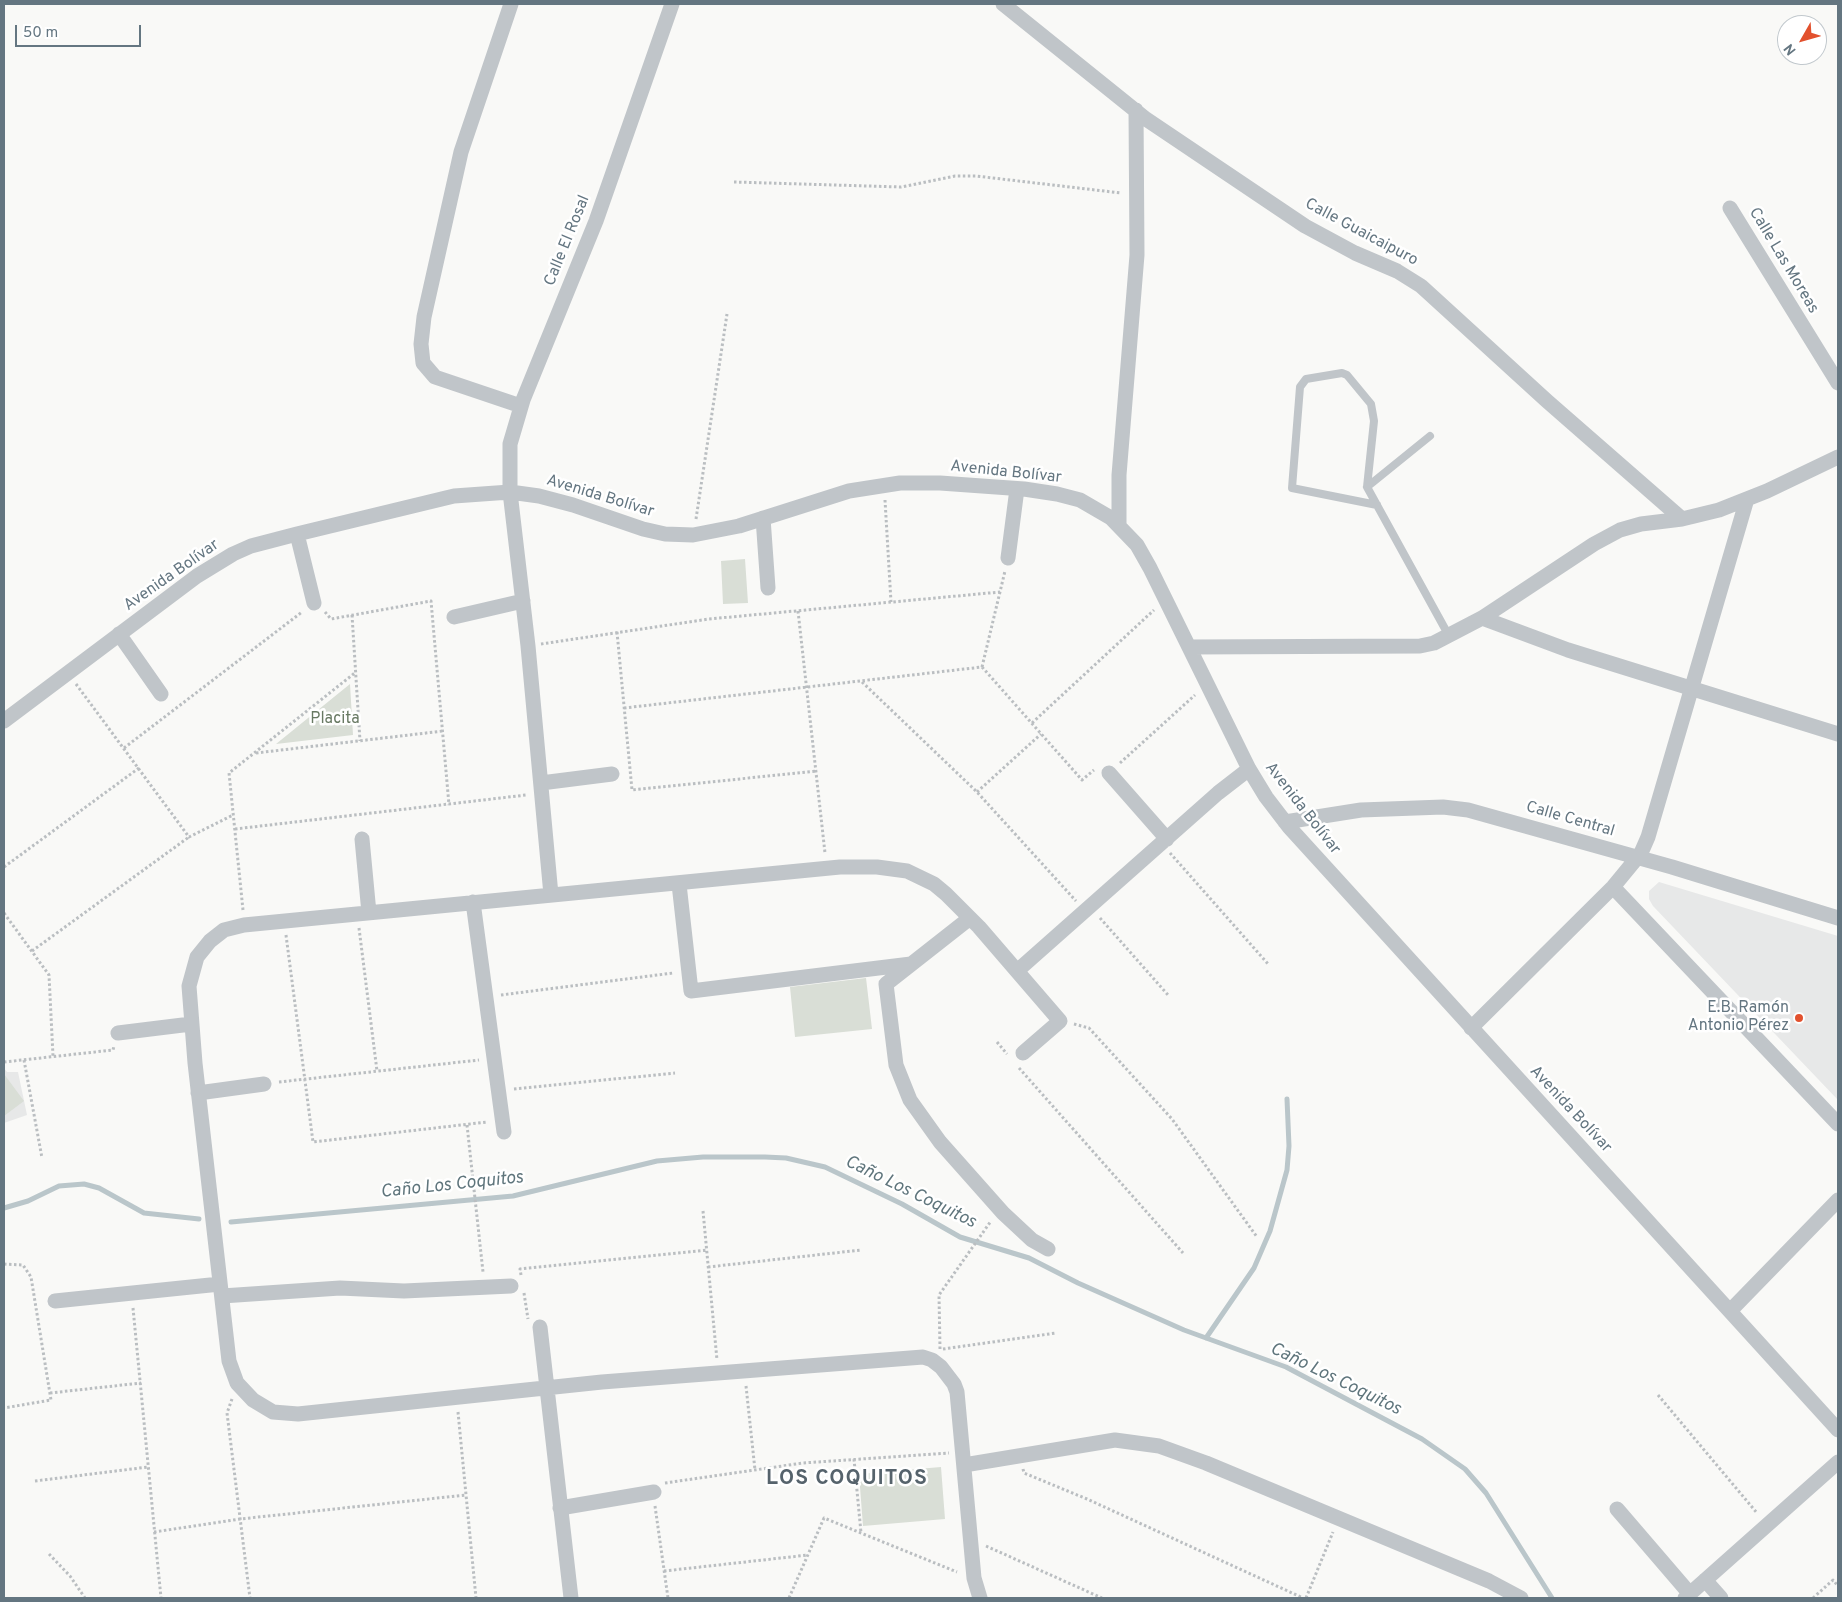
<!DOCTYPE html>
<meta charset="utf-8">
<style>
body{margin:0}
#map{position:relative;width:1842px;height:1602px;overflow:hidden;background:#f9f9f7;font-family:Overpass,sans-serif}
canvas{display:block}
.frame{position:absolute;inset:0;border:5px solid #647681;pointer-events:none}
.north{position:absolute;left:1777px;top:15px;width:50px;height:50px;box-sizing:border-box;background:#fff;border:1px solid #c1c8cd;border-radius:50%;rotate:232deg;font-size:14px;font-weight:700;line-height:20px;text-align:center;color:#647681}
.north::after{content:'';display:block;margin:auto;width:18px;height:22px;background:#e2512e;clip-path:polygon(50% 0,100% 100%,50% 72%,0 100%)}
.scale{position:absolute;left:15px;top:25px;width:126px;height:22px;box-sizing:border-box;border:2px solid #647681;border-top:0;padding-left:6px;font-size:15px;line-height:18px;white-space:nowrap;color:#647681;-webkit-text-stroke:4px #fff;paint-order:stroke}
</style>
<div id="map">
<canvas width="1842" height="1602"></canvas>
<div class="frame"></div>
<div class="north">N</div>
<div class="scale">50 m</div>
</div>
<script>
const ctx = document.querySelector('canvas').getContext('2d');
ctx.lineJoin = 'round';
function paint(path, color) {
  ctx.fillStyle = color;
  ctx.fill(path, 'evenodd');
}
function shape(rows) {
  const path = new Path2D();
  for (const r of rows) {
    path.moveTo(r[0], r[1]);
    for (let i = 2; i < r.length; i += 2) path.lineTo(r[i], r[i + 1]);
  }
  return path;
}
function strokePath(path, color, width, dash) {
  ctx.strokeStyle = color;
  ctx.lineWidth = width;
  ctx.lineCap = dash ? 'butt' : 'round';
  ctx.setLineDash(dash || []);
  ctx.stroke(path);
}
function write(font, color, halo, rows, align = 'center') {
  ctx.font = font + ' Overpass,sans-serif';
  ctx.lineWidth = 5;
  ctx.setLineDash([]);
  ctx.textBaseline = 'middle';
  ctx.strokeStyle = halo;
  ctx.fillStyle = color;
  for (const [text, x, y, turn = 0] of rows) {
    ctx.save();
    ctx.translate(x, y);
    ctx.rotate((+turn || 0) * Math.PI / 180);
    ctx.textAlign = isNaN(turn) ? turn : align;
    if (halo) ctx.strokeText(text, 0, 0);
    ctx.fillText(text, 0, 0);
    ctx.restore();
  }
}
paint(shape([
 [1659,882,1838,936,1838,1100,1653,906,1649,899,1649,891],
 [4,1068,7,1072,18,1072,27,1115,4,1123]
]), '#e7e8e8');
paint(shape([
 [745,559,748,603,723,604,721,561],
 [350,684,353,735,276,744],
 [866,978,872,1029,795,1037,790,987],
 [4,1074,24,1101,4,1116],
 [941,1467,945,1519,863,1526,859,1474]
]), '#d9ded6');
strokePath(shape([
 [4,1208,28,1201,59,1186,84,1184,99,1188,144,1213,199,1219],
 [231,1222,513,1196,657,1161,703,1157,765,1157,786,1158,825,1167,902,1204,960,1237,1029,1258,1078,1283,1184,1330,1286,1367,1422,1439,1465,1469,1486,1493,1552,1598],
 [1206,1338,1254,1268,1270,1231,1287,1170,1289,1146,1287,1099]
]), '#bac6ca', 5);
strokePath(shape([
 [734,182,901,187,955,176,976,176,1121,193],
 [885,500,891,602],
 [696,519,727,314],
 [798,611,825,853],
 [325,612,331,619,431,601,449,805],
 [352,615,360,741],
 [617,632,632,790,817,771],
 [541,644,709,619,1000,592],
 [982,667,1082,780,1094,770],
 [982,667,1005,571],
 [862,682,977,792,1076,901],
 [76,684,189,837,233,815],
 [624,708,982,667],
 [1032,723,1154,610],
 [124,748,302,612],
 [256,753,443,731],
 [1120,763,1195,695],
 [977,792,1041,734],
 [235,829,526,795],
 [1170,853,1269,965],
 [4,867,139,768],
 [243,910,229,773,356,672],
 [4,913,49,975,53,1056],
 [1100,918,1168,995],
 [359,928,377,1071],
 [286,935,313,1142,487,1122],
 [32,951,189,837],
 [501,995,673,973],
 [1074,1024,1089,1028,1172,1119,1257,1237],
 [997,1042,1007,1054],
 [24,1060,42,1158],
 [4,1062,113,1050,114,1046],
 [1019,1068,1183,1253],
 [279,1082,479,1060],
 [514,1089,675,1073],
 [467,1125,483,1272],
 [703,1211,717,1360],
 [4,1264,23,1265,31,1277,51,1400,4,1408],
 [708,1267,861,1250],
 [521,1275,520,1269,707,1250],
 [524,1293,528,1319],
 [133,1308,161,1598],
 [940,1349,939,1295,991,1221],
 [943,1349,1056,1333],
 [746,1386,755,1470],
 [50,1393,141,1383],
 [1658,1395,1757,1513],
 [232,1399,227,1413,250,1598],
 [458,1412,476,1598],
 [854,1459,861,1533],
 [1023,1469,1024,1473,1087,1499,1303,1598],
 [35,1481,148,1467],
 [665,1483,803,1463,949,1453],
 [655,1506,668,1598],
 [154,1532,240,1519,466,1495],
 [986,1546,1102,1598],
 [49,1554,70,1576,85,1598],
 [664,1571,808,1555],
 [789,1598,824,1518,957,1572],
 [1306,1598,1333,1532],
 [1813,1598,1833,1580,1838,1586]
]), '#babec1', 3, [2.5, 2.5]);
strokePath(shape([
 [1367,487,1430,436],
 [1377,505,1292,488,1300,387,1306,379,1342,373,1347,375,1371,404,1374,421,1367,487,1449,636]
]), '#c0c5c9', 8);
strokePath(shape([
 [511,4,461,152,424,317,421,344,423,363,435,377,521,406],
 [1003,4,1146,119,1305,226,1355,253,1397,271,1421,286,1547,401,1682,519],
 [1730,208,1838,383],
 [763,518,768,588],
 [1119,526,1119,475,1137,255,1136,110],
 [297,534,314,603],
 [1008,558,1017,489],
 [454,617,523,601],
 [1482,618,1568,650,1838,734],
 [119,634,161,694],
 [1189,647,1420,646,1434,643,1482,618,1594,544,1620,530,1641,524,1682,519,1719,510,1767,491,1838,457],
 [4,721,197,576,233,554,251,546,297,534,454,496,510,492,539,496,573,505,643,529,665,534,693,535,739,526,849,491,900,483,940,483,1024,489,1057,494,1080,500,1111,518,1137,545,1150,568,1249,769,1266,797,1289,827,1838,1430],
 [1109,773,1167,839],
 [541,783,612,774],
 [1285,822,1361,810,1443,807,1468,810,1672,867,1838,918],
 [362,839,369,913],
 [679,884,691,991,911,964],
 [1613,887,1838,1124],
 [551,895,528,646,510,492,510,444,523,400,596,221,672,4],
 [473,902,504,1132],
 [970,918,886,984,896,1065,910,1100,940,1142,1003,1213,1032,1240,1048,1249],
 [1017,971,1218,793,1249,769],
 [1471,1028,1613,887,1641,853,1648,837,1747,499],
 [118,1033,191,1024],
 [198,1093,264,1084],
 [222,1296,340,1288,404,1291,511,1286],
 [55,1301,220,1284],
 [1730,1311,1838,1200],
 [540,1327,571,1598],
 [964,1465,1115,1440,1159,1446,1206,1463,1489,1581,1521,1598],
 [560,1508,654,1492],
 [1617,1509,1690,1594],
 [1705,1580,1721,1598],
 [980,1598,974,1578,957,1392,954,1384,941,1367,932,1360,923,1357,602,1382,298,1414,273,1412,253,1400,237,1383,229,1361,195,1063,189,986,197,957,210,941,224,930,244,925,840,867,877,867,907,871,934,884,946,894,979,927,1060,1021,1023,1053],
 [1685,1598,1838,1462]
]), '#c0c5c9', 15);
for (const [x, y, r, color] of [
 [1799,1018,5,"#e2512e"]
]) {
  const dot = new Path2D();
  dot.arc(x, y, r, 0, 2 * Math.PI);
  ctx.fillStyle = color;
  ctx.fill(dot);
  strokePath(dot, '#fff', 2);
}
write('16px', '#647681', '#fff', [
 ["Calle Guaicaipuro",1361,233,28],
 ["Calle El Rosal",568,241,-68],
 ["Calle Las Moreas",1783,261,59],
 ["Avenida Bolívar",1006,473,6],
 ["Avenida Bolívar",600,497,17],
 ["Avenida Bolívar",172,576,-35],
 ["Avenida Bolívar",1302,809,52],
 ["Calle Central",1570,820,16],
 ["Avenida Bolívar",1570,1110,47]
]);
write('16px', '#687963', '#fff', [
 ["Placita",335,720]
]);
write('16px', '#647681', '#fff', [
 ["E.B. Ramón",1789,1009],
 ["Antonio Pérez",1789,1027]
], 'right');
write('italic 18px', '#5f757c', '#fff', [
 ["Caño Los Coquitos",452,1186,-6],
 ["Caño Los Coquitos",910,1193,26],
 ["Caño Los Coquitos",1335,1380,26]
]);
ctx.letterSpacing = '1px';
write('bold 21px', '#56636c', '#fff', [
 ["LOS COQUITOS",847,1480]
]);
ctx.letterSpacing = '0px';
</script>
